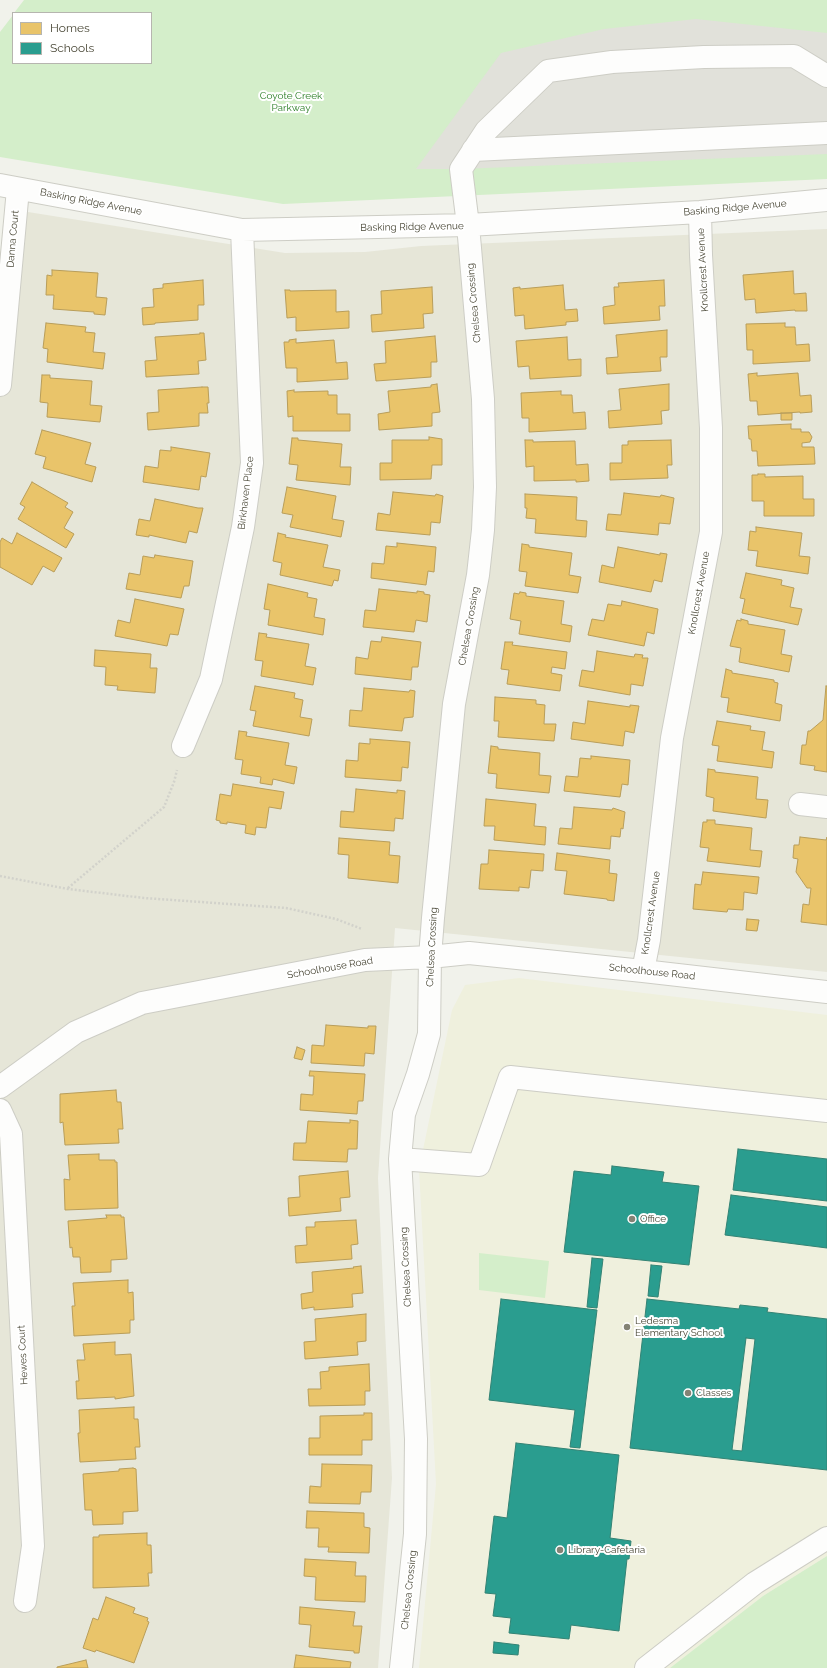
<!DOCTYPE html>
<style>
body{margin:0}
#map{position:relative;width:827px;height:1668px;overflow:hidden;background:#f1f2eb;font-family:Raleway,sans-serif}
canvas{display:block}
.legend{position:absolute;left:12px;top:12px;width:140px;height:52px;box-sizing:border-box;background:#fff;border:1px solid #b6b5af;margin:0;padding:5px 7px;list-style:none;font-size:12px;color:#494736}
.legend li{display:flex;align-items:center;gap:8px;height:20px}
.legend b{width:20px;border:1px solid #b6b5af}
</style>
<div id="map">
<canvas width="827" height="1668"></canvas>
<ul class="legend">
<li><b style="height:11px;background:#e9c46a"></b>Homes</li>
<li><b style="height:11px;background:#2a9d8f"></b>Schools</li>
</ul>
</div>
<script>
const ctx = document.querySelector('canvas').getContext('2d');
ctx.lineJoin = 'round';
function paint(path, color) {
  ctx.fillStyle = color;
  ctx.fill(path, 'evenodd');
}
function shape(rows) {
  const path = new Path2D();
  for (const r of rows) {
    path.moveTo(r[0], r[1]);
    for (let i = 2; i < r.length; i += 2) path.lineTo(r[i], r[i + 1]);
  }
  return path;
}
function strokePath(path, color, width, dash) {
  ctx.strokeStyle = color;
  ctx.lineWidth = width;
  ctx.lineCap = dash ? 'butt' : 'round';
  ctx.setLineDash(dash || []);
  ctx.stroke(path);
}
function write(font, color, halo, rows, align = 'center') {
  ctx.font = font + ' Raleway,sans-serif';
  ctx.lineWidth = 4;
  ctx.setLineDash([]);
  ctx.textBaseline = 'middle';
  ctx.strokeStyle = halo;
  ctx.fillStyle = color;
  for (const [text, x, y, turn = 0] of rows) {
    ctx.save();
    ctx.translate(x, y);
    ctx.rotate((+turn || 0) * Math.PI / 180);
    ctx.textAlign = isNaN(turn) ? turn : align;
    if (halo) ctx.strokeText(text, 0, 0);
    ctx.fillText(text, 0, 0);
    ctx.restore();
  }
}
paint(shape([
 [28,212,285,253,365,252,421,246,827,229,827,972,395,928,378,1178,392,1478,378,1668,0,1668,0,252]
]), '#e6e6d8');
paint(shape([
 [519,978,827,1015,827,1556,763,1596,670,1668,419,1668,436,1484,419,1169,452,1010,465,985]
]), '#eff0dd');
paint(shape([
 [24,0,827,0,827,179,283,204,0,157,0,32,13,15,13,63,151,63,151,13,14,13],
 [479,1253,549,1261,545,1298,479,1290],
 [827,1556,827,1668,670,1668,763,1596]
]), '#d4eeca');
paint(shape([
 [696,19,827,33,827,154,461,169,416,169,501,53,604,29]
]), '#e1e1da');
const homes = shape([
 [52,270,98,273,96,297,107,298,105,315,94,314,94,312,53,309,54,295,46,295,47,275,52,276,52,270],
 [793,271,794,294,806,293,807,311,795,311,795,310,756,313,755,299,745,300,743,275,793,271],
 [203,280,204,305,198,305,198,320,155,323,155,324,143,325,142,308,154,307,153,289,163,288,163,284,203,280],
 [664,280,665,306,659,306,660,320,604,324,603,307,615,305,614,287,619,287,618,283,664,280],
 [563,285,565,310,577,309,578,321,566,322,566,325,525,329,524,315,515,316,513,288,520,287,520,289,563,285],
 [432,287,433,313,423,314,424,328,372,332,371,315,382,314,381,291,432,287],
 [285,290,290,290,290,291,336,290,336,312,349,311,349,328,296,331,296,317,287,318,285,290],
 [46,323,86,327,85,332,95,333,93,352,105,353,103,369,47,362,48,349,43,348,46,323],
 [785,323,785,327,795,327,796,345,809,344,810,361,753,364,753,350,747,350,746,324,785,323],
 [667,330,667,357,660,357,661,371,607,374,606,358,618,357,616,335,667,330],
 [200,333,204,333,206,360,198,361,199,374,146,377,145,361,157,360,155,337,200,334,200,333],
 [435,336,437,362,431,362,431,377,376,381,374,364,386,363,385,341,435,336],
 [567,337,568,360,581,359,581,376,530,379,529,366,518,367,516,341,567,337],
 [296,339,296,343,334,340,336,363,347,362,348,379,297,382,297,368,286,368,284,342,289,342,289,340,296,339],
 [757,373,757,376,798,373,800,396,811,395,812,412,800,413,800,412,758,415,757,401,750,401,748,374,757,373],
 [42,375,50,375,50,378,92,381,90,405,102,406,100,422,47,417,48,403,40,402,42,375],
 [437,384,440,412,432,413,432,426,379,430,378,414,390,412,388,391,431,387,431,385,437,384],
 [669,384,669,410,661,411,662,424,609,428,608,411,621,410,619,389,669,384],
 [202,387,208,387,209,403,207,403,208,413,199,413,199,426,148,430,147,413,159,412,158,390,202,387],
 [294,390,294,392,328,391,328,395,337,395,337,414,350,414,350,431,293,431,293,416,288,417,287,391,294,390],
 [561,391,561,395,572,395,573,413,585,412,586,429,529,432,529,418,522,418,521,393,561,391],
 [781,413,792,413,792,420,781,420,781,413],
 [791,424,791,429,801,429,801,432,809,432,812,437,810,442,802,443,802,447,814,447,815,464,758,466,757,451,752,451,751,439,749,439,748,426,791,424],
 [42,430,91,443,85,464,96,467,92,482,43,468,46,457,35,454,42,430],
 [429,437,442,439,442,465,432,465,431,479,380,480,380,463,392,463,392,440,429,440,429,437],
 [292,438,298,438,298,440,342,444,340,467,351,467,350,485,296,480,298,465,289,464,292,438],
 [525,440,533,440,533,442,575,441,576,465,588,464,589,481,576,482,576,480,534,481,534,466,526,467,525,440],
 [671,440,672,465,667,465,668,478,610,480,610,463,622,463,622,445,628,445,628,441,671,440],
 [171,447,210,453,206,477,201,476,199,490,143,482,145,466,158,468,160,450,171,451,171,447],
 [758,474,765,474,765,477,803,476,803,499,814,499,814,516,764,516,764,501,752,501,752,475,758,475,758,474],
 [32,482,68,503,65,507,73,512,64,528,74,534,66,548,18,519,25,507,20,504,32,482],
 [287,487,336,496,332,519,344,521,341,537,290,527,293,515,282,513,287,487],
 [393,492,435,496,436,494,443,496,440,523,431,522,430,535,376,530,378,513,390,515,393,492],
 [624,493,660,497,661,495,674,498,670,524,659,523,658,535,606,530,608,514,621,515,624,493],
 [525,494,577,497,576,520,587,521,586,537,535,533,536,519,526,518,527,508,525,508,525,494],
 [155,499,198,508,203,508,197,533,189,531,186,543,149,535,149,537,136,535,139,519,150,521,155,499],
 [756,527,802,533,799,556,810,557,808,574,756,566,758,551,748,550,750,531,756,532,756,527],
 [17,533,62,558,54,572,43,566,32,585,0,567,0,542,2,538,12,544,17,533],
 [278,533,286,535,285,537,328,545,323,567,340,570,338,581,334,580,332,586,280,575,282,563,273,561,278,533],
 [397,543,436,547,434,572,428,571,426,585,371,578,372,563,384,564,386,546,397,547,397,543],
 [522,544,529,545,529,547,572,553,569,575,581,577,578,593,525,586,527,572,519,571,522,544],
 [618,547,660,555,660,553,667,554,662,582,654,580,651,592,599,582,602,565,614,568,618,547],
 [155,555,193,561,189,586,184,586,181,598,126,589,129,573,140,575,143,556,154,558,155,555],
 [746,573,782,580,781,585,794,588,790,607,802,609,798,625,742,613,745,599,740,598,746,573],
 [268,584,308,593,307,597,317,599,314,617,325,619,323,635,268,625,270,610,264,609,268,584],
 [379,589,417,593,417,591,424,592,424,594,430,595,427,622,416,620,414,632,363,627,365,610,376,611,379,589],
 [520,592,526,593,526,596,564,601,561,624,572,626,570,642,519,634,521,621,510,619,514,593,519,594,520,592],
 [135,599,184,609,178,635,170,634,167,646,115,636,118,620,130,623,135,599],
 [622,601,658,609,654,634,647,632,644,646,588,635,592,619,604,621,608,604,621,606,622,601],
 [741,619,748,621,748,624,785,630,781,654,792,656,789,672,739,662,741,648,730,646,737,620,741,621,741,619],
 [259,633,267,634,266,637,309,644,305,666,316,668,313,685,261,676,263,661,255,660,259,633],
 [382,637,421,642,418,667,412,667,411,680,355,674,356,657,368,659,371,641,381,642,382,637],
 [505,642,513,642,512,645,567,652,565,669,552,667,551,673,562,675,560,691,507,684,509,670,501,669,505,642],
 [95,650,151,654,150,668,157,668,155,693,117,690,118,686,105,685,106,667,94,666,95,650],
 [597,651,634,657,635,654,643,655,642,658,648,658,643,686,631,684,630,695,579,686,582,670,594,672,597,651],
 [726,669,732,671,732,673,774,680,774,682,778,683,775,703,782,705,780,721,727,712,729,698,721,697,726,669],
 [255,686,295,693,294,698,303,700,300,717,312,719,309,736,253,726,256,711,250,710,255,686],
 [826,686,827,686,827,772,814,770,815,766,800,764,802,745,806,745,808,731,810,731,823,720,826,686],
 [364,688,409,692,410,690,415,691,413,717,404,718,402,731,349,726,350,710,362,711,364,688],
 [495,697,536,700,536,704,545,705,544,724,556,724,554,741,498,737,499,721,494,721,495,697],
 [588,701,630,707,630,705,639,706,634,733,625,731,623,746,571,739,573,722,585,724,588,701],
 [717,721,751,726,750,730,765,732,762,750,774,752,772,768,717,761,719,746,712,745,717,721],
 [239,731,247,732,246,736,289,743,285,765,297,767,294,784,273,779,272,785,260,783,261,777,241,774,243,760,235,759,239,731],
 [370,739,410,742,408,768,402,767,401,781,345,777,346,760,358,761,359,743,370,744,370,739],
 [491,746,498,747,498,749,540,753,539,775,551,776,549,793,496,788,497,774,488,773,491,746],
 [591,756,630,760,628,785,622,784,620,797,564,791,566,776,578,777,580,758,591,759,591,756],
 [708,769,715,770,715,772,758,777,756,799,768,800,766,818,713,811,714,798,706,796,708,769],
 [233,784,284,792,281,809,269,807,266,828,256,827,255,835,245,833,246,825,227,822,227,824,220,823,220,821,216,820,220,794,231,796,233,784],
 [356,789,397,793,397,790,405,791,403,819,395,818,394,831,340,827,341,811,354,812,356,789],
 [486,799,536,804,534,826,546,827,545,845,494,840,495,826,484,826,486,799],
 [574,807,612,810,613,808,625,812,623,829,621,828,620,837,611,836,610,849,558,844,560,828,572,829,574,807],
 [707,820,715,820,715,824,752,828,750,850,762,851,760,867,707,861,709,848,700,847,703,822,707,822,707,820],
 [800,837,826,840,827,837,827,925,801,922,803,904,809,905,811,888,807,888,796,872,798,859,793,858,794,845,799,845,800,837],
 [339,838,390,842,389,855,400,856,398,883,348,878,349,855,338,854,339,838],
 [489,850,544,854,543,871,531,870,529,888,519,887,519,891,479,889,481,864,488,864,489,850],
 [557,853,610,860,609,873,617,874,614,901,607,900,607,899,564,894,567,871,555,870,557,853],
 [703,872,759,877,757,894,744,892,743,910,728,909,727,912,693,909,695,884,701,885,703,872],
 [747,919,759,920,757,931,746,930,747,919],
 [326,1025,368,1028,368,1026,376,1026,374,1054,365,1053,364,1066,311,1063,312,1045,324,1046,326,1025],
 [297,1047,305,1050,302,1060,294,1058,297,1047],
 [310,1071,365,1074,363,1101,358,1101,357,1114,300,1110,301,1094,313,1095,314,1076,309,1076,310,1071],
 [116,1090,117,1102,121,1102,123,1129,118,1129,119,1143,65,1145,63,1122,60,1123,60,1094,116,1090],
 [350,1120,358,1121,357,1149,348,1149,347,1162,293,1160,294,1143,306,1143,308,1121,350,1123,350,1120],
 [99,1154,99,1160,115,1160,115,1162,117,1162,118,1208,65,1210,64,1179,70,1180,68,1155,99,1154],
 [348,1171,350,1197,340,1198,341,1211,289,1216,288,1198,300,1197,299,1176,348,1171],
 [106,1215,121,1215,121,1217,124,1217,127,1259,111,1260,111,1272,81,1273,80,1257,73,1257,72,1247,70,1248,68,1221,107,1218,106,1215],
 [356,1220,358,1244,351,1245,352,1259,296,1263,295,1246,307,1245,306,1227,315,1227,315,1222,356,1220],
 [361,1266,363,1293,352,1294,353,1307,314,1310,314,1307,302,1309,301,1294,313,1292,312,1272,354,1268,353,1267,361,1266],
 [128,1280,128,1293,133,1292,134,1320,130,1320,130,1333,74,1336,72,1306,75,1306,73,1283,128,1280],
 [366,1314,366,1341,357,1342,358,1355,305,1359,304,1342,316,1341,315,1319,366,1314],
 [115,1342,115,1355,131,1354,134,1396,115,1399,115,1397,77,1399,76,1381,79,1381,77,1360,85,1360,83,1344,115,1342],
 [369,1364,370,1391,365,1391,365,1405,309,1406,308,1389,321,1389,320,1372,329,1371,329,1367,369,1364],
 [134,1407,134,1419,138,1419,140,1447,135,1447,136,1459,80,1462,78,1433,80,1433,79,1410,134,1407],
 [364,1413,372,1413,372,1440,362,1440,362,1455,309,1455,309,1438,320,1438,320,1416,364,1415,364,1413],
 [322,1464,372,1465,371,1492,361,1492,360,1504,309,1503,310,1486,321,1487,322,1464],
 [133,1468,136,1469,138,1511,123,1512,123,1524,93,1525,92,1510,85,1510,83,1474,119,1471,119,1469,133,1468],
 [307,1511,364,1513,364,1527,370,1528,369,1553,328,1552,329,1547,318,1547,319,1528,306,1528,307,1511],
 [147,1533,147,1545,151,1545,152,1573,148,1573,149,1586,93,1588,93,1537,99,1537,99,1535,147,1533],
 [305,1559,356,1562,355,1576,366,1576,365,1602,315,1600,316,1577,304,1576,305,1559],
 [106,1597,135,1608,133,1613,148,1618,147,1621,149,1622,134,1663,96,1650,95,1652,83,1648,93,1618,98,1620,106,1597],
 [300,1607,355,1612,353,1626,362,1626,359,1653,354,1653,354,1651,309,1647,311,1625,299,1624,300,1607],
 [296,1655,351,1662,350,1668,294,1668,296,1655],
 [86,1660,88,1668,57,1668,57,1667,86,1660]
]);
paint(homes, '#e9c46a');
strokePath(homes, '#b99e5a', 1);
const schools = shape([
 [738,1149,827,1159,827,1201,733,1190,738,1149],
 [612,1166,664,1172,662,1182,699,1186,689,1265,564,1252,574,1171,611,1175,612,1166],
 [731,1195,827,1207,827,1248,725,1235,731,1195],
 [592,1258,603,1259,597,1308,587,1307,592,1258],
 [651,1265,662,1266,658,1297,648,1296,651,1265],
 [501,1299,597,1310,580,1448,570,1447,575,1410,489,1400,501,1299],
 [647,1299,739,1309,740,1305,768,1308,767,1312,827,1319,827,1470,630,1448,647,1299],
 [746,1338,755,1339,742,1451,732,1450,746,1338],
 [516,1443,619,1455,610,1538,631,1541,629,1559,627,1559,619,1631,571,1625,569,1639,509,1633,511,1618,493,1616,496,1594,485,1593,494,1516,507,1518,516,1443],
 [494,1642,519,1645,518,1655,493,1653,494,1642]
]);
paint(schools, '#2a9d8f');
strokePath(schools, '#338374', 1);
const minor = shape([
 [473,150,827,133],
 [0,185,242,230,468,225,700,212,827,200],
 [0,385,18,189],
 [183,746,211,679,243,527,252,463,242,230],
 [800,804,827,807],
 [643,971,649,940,672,738,711,532,711,428,701,255,700,212],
 [0,1087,76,1032,142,1003,365,960,430,957,469,953,643,971,827,992],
 [0,1110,11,1134,33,1546,25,1601],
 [400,1159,479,1165,510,1077,827,1111],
 [401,1668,415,1534,416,1439,400,1159,404,1114,418,1074,429,1034,430,957,433,918,454,704,478,575,483,530,485,487,483,399,468,225,461,169,486,131,548,71,612,62,704,57,794,56,827,76],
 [646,1668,755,1583,827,1538]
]);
strokePath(minor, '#cdcdc5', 24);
strokePath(shape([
 [0,876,68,889,144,898,286,908,336,919,362,929],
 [68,888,164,807,174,782,177,770]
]), '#d2d2cb', 2.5, [2, 2]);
strokePath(minor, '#fdfdfc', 22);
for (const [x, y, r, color] of [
 [632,1219,4,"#848375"],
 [627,1327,4,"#848375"],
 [688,1393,4,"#848375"],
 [560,1550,4,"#848375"]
]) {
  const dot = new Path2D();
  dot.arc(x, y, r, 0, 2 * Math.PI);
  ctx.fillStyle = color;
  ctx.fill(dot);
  strokePath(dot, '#fff', 1.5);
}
write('10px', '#2b7e26', '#fff', [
 ["Coyote Creek",291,96],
 ["Parkway",291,108]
]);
write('10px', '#494736', '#fff', [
 ["Basking Ridge Avenue",91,202,11],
 ["Basking Ridge Avenue",735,208,-5],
 ["Basking Ridge Avenue",412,227,-1],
 ["Danna Court",13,239,-85],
 ["Knollcrest Avenue",703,270,-93],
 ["Chelsea Crossing",474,303,-95],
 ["Birkhaven Place",246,493,-83],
 ["Knollcrest Avenue",699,593,-80],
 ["Chelsea Crossing",469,626,-80],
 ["Knollcrest Avenue",651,913,-82],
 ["Chelsea Crossing",432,947,-87],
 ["Schoolhouse Road",330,968,-10],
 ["Schoolhouse Road",652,972,6],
 ["Chelsea Crossing",406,1267,-93],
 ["Hewes Court",23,1355,-93],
 ["Chelsea Crossing",409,1590,-84]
]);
write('10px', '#494736', '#fff', [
 ["Office",640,1219],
 ["Ledesma",635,1321],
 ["Elementary School",635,1333],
 ["Classes",696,1393],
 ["Library-Cafetaria",568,1550]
], 'left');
</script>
